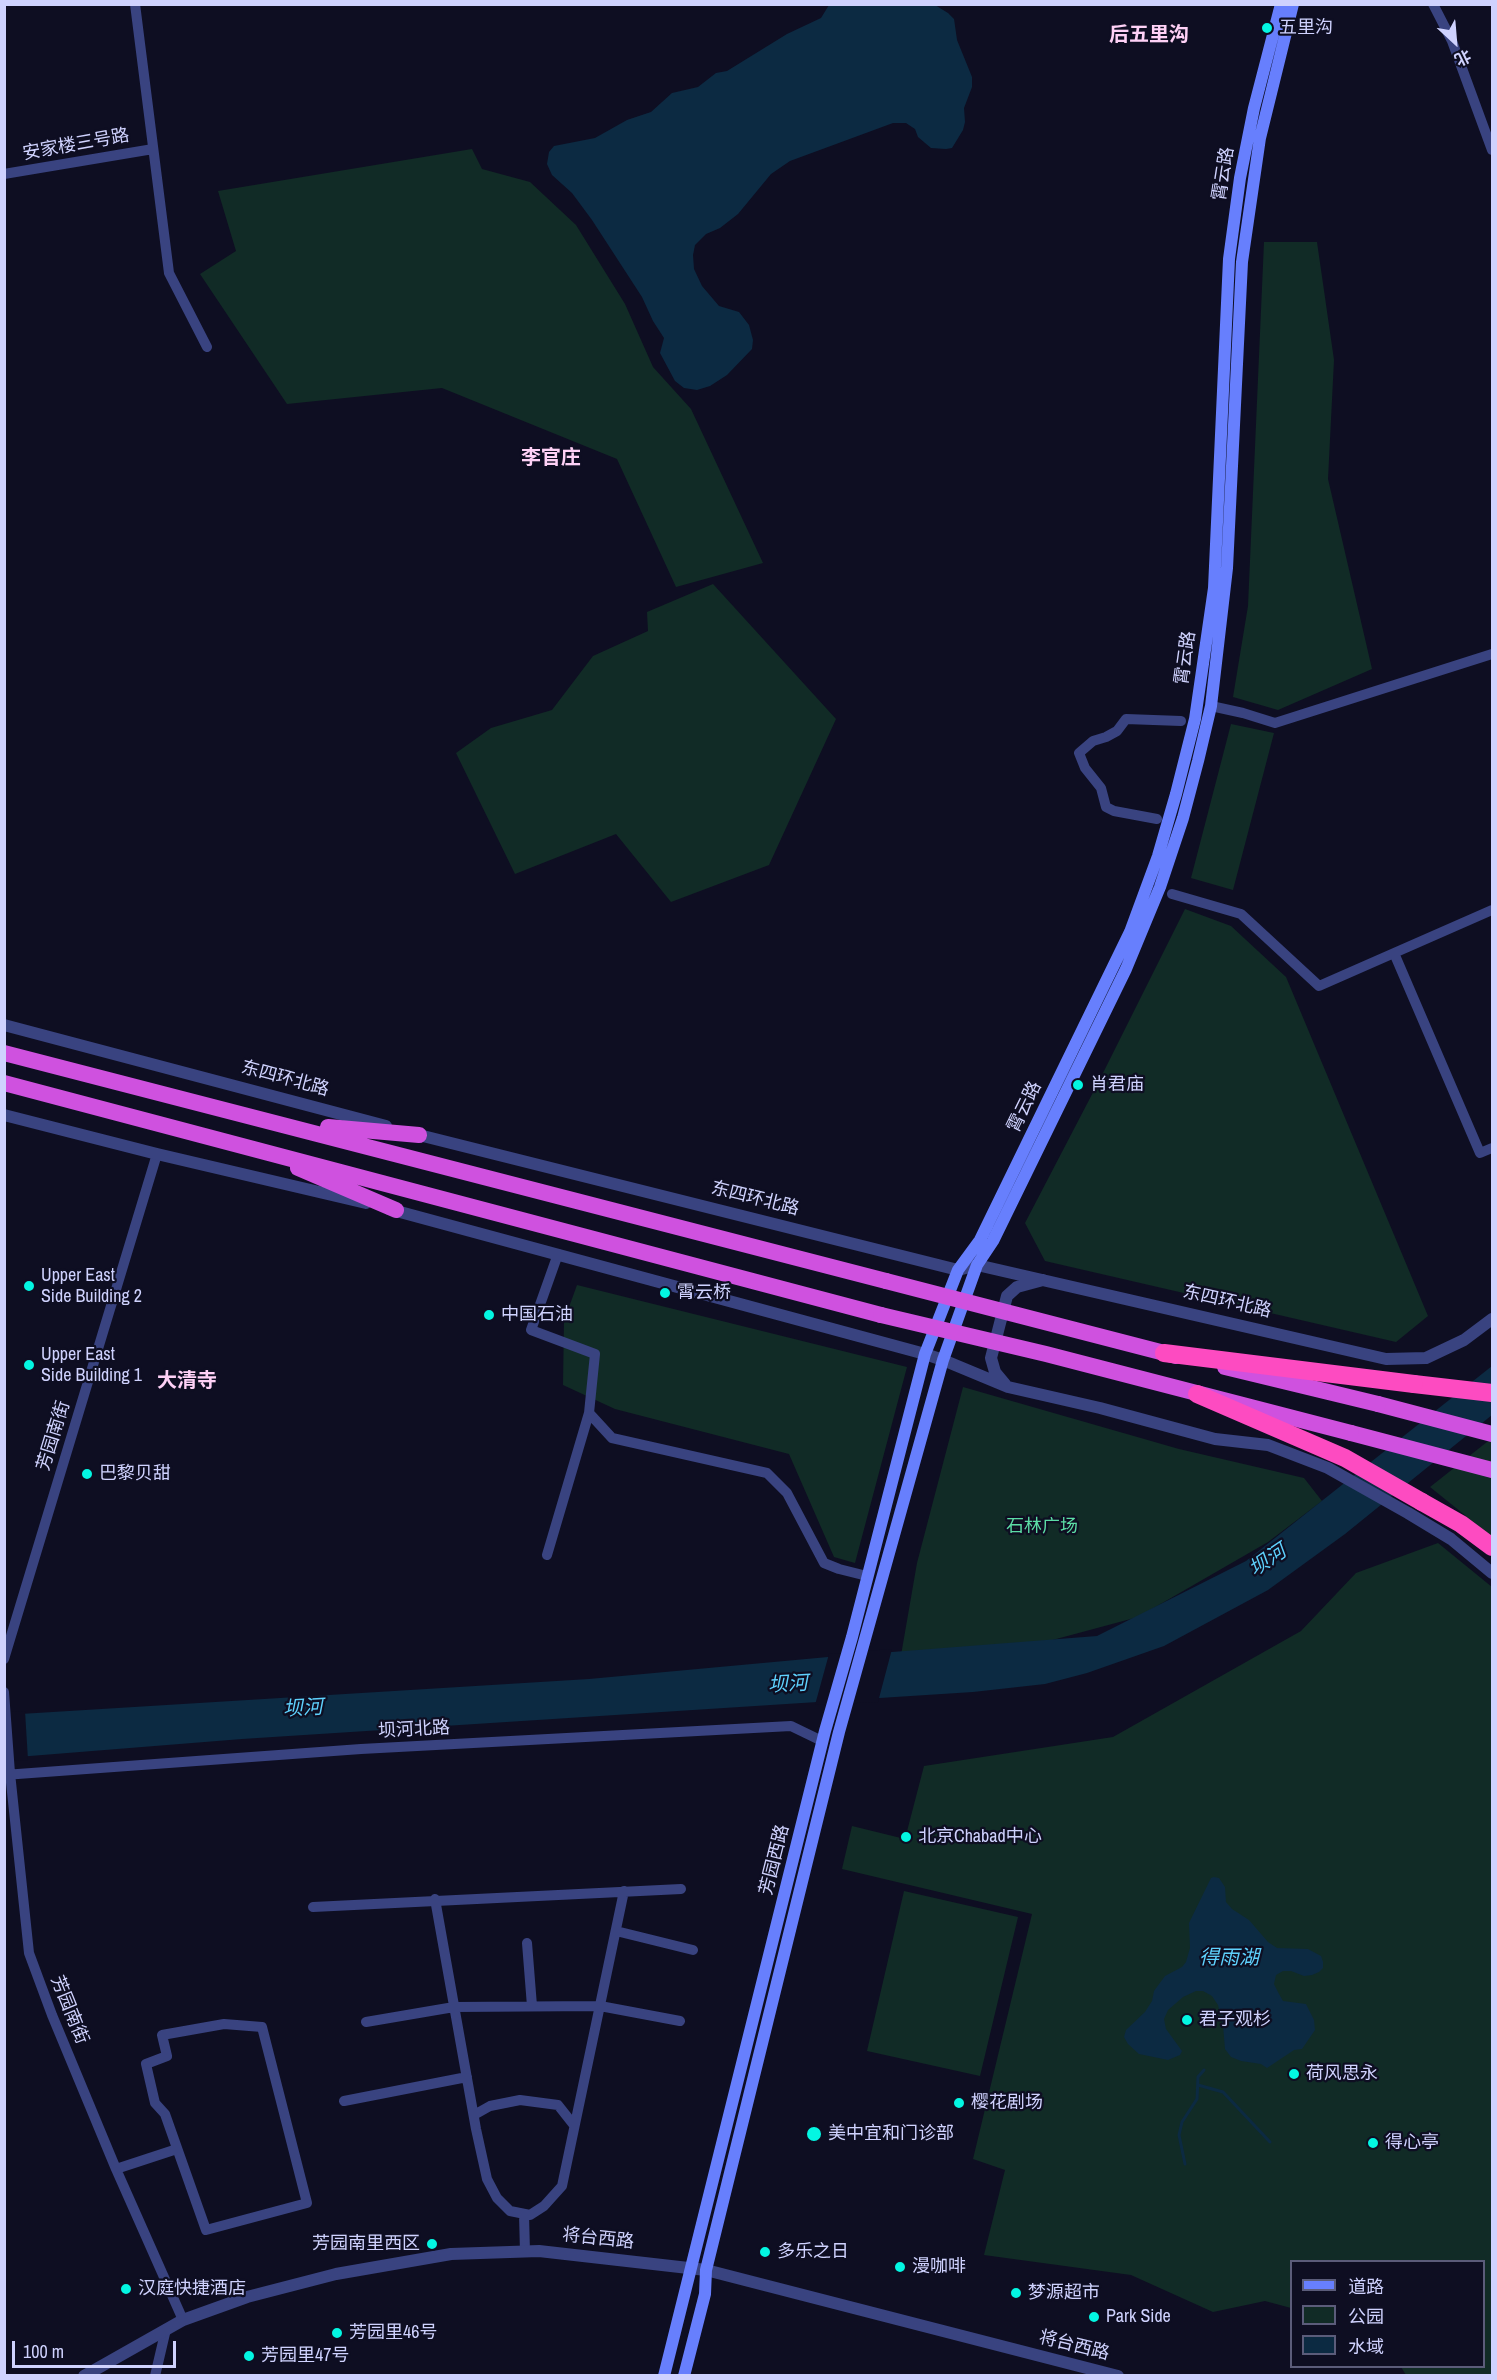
<!DOCTYPE html>
<meta charset="utf-8">
<style>
body{margin:0}
#map{position:relative;width:1497px;height:2380px;overflow:hidden;background:#0e0e22;font-family:"Archivo Narrow","Noto Sans SC",sans-serif}
canvas{display:block}
.frame{position:absolute;inset:0;border:6px solid #cfd2fe;pointer-events:none}
.legend{position:absolute;left:1290px;top:2260px;width:195px;height:108px;box-sizing:border-box;background:#0e0e22;border:2px solid #5b5c7a;margin:0;padding:8px 10px;list-style:none;font-size:18px;color:#cfd2fe}
.legend li{display:flex;align-items:center;gap:12px;height:30px}
.legend b{width:30px;border:2px solid #5b5c7a}
.north{position:absolute;left:1425px;top:12px;width:60px;height:60px;-webkit-text-stroke:4px #0e0e22;paint-order:stroke;rotate:154deg;font-size:16px;font-weight:700;line-height:24px;text-align:center;color:#cfd2fe}
.north::after{content:'';display:block;margin:auto;width:21px;height:27px;background:#cfd2fe;clip-path:polygon(50% 0,100% 100%,50% 72%,0 100%)}
.scale{position:absolute;left:12px;top:2341px;width:164px;height:27px;box-sizing:border-box;border:3px solid #cfd2fe;border-top:0;padding-left:8px;font-size:18px;line-height:21px;white-space:nowrap;color:#cfd2fe;-webkit-text-stroke:4px #0e0e22;paint-order:stroke}
</style>
<div id="map">
<canvas width="1497" height="2380"></canvas>
<div class="frame"></div>
<ul class="legend">
<li><b style="height:8px;background:#677ffd"></b>道路</li>
<li><b style="height:16px;background:#112b26"></b>公园</li>
<li><b style="height:16px;background:#0c2a42"></b>水域</li>
</ul>
<div class="north">北</div>
<div class="scale">100 m</div>
</div>
<script>
const ctx = document.querySelector('canvas').getContext('2d');
ctx.lineJoin = 'round';
function paint(path, color) {
  ctx.fillStyle = color;
  ctx.fill(path, 'evenodd');
}
function shape(rows) {
  const path = new Path2D();
  for (const r of rows) {
    path.moveTo(r[0], r[1]);
    for (let i = 2; i < r.length; i += 2) path.lineTo(r[i], r[i + 1]);
  }
  return path;
}
function strokePath(path, color, width, dash) {
  ctx.strokeStyle = color;
  ctx.lineWidth = width;
  ctx.lineCap = dash ? 'butt' : 'round';
  ctx.setLineDash(dash || []);
  ctx.stroke(path);
}
function write(font, color, halo, rows, align = 'center') {
  ctx.font = font + ' "Archivo Narrow","Noto Sans SC",sans-serif';
  ctx.lineWidth = 4.5;
  ctx.setLineDash([]);
  ctx.textBaseline = 'middle';
  ctx.strokeStyle = halo;
  ctx.fillStyle = color;
  for (const [text, x, y, turn = 0] of rows) {
    ctx.save();
    ctx.translate(x, y);
    ctx.rotate((+turn || 0) * Math.PI / 180);
    ctx.textAlign = isNaN(turn) ? turn : align;
    if (halo) ctx.strokeText(text, 0, 0);
    ctx.fillText(text, 0, 0);
    ctx.restore();
  }
}
paint(shape([
 [472,149,482,169,530,182,576,225,625,304,653,367,691,409,763,563,676,587,617,459,442,388,287,404,200,274,236,251,218,191],
 [1264,242,1317,242,1334,360,1328,479,1372,669,1278,710,1233,697,1248,606],
 [713,584,836,719,769,865,671,902,616,834,515,874,456,753,491,728,552,710,593,656,648,631,647,612],
 [1231,724,1274,733,1233,890,1191,878],
 [1185,909,1231,926,1286,977,1428,1316,1396,1342,1045,1261,1025,1223,1100,1079],
 [577,1285,907,1367,855,1563,834,1557,789,1454,615,1409,563,1385,564,1321],
 [963,1387,1179,1449,1304,1478,1322,1501,1268,1542,1138,1617,1034,1645,900,1661,917,1563],
 [1492,1438,1492,1537,1430,1487],
 [1438,1543,1492,1587,1492,2375,1406,2375,1401,2367,1484,2366,1484,2262,1292,2262,1291,2308,1265,2301,1213,2312,1131,2275,984,2255,1005,2170,973,2159,1032,1914,842,1869,852,1826,905,1839,924,1766,1113,1737,1301,1631,1356,1573],
 [904,1891,1018,1917,980,2076,867,2051]
]), '#112b26');
paint(shape([
 [829,5,935,5,948,13,954,19,957,40,972,77,972,87,964,108,965,122,963,130,952,148,946,149,931,148,918,137,915,129,906,123,893,123,790,161,771,174,738,214,720,228,706,234,695,245,693,255,694,269,702,286,719,306,739,312,749,325,753,340,752,349,727,375,710,386,697,390,684,388,675,381,660,353,664,338,653,321,642,297,592,220,572,193,552,175,547,164,549,152,554,146,595,138,627,120,651,112,672,93,698,87,716,73,727,71,787,34,821,18],
 [1492,1366,1492,1415,1345,1534,1268,1590,1164,1646,1087,1673,1045,1684,973,1692,242,1739,5,1758,4,1715,589,1679,828,1657,1097,1636,1246,1561],
 [1214,1877,1219,1878,1225,1887,1226,1902,1232,1909,1249,1920,1268,1942,1277,1948,1308,1949,1321,1956,1323,1962,1323,1968,1319,1972,1312,1975,1304,1976,1291,1971,1283,1971,1276,1975,1274,1984,1279,1994,1283,2001,1306,2004,1314,2020,1315,2030,1302,2049,1294,2050,1267,2068,1261,2064,1241,2061,1231,2057,1225,2049,1223,2025,1218,2005,1212,1996,1203,1991,1196,1991,1183,1997,1168,2010,1164,2019,1166,2029,1182,2051,1180,2055,1168,2060,1139,2054,1128,2044,1124,2037,1126,2030,1145,2012,1152,2001,1154,1991,1165,1976,1182,1967,1186,1962,1190,1948,1189,1923,1211,1878]
]), '#0c2a42');
paint(shape([
 [892,1649,878,1702,815,1705,829,1654],
 [25,1711,28,1760,4,1761,4,1712]
]), '#0e0e22');
strokePath(shape([
 [1198,2085,1223,2092,1270,2142],
 [1185,2164,1179,2135,1182,2122,1197,2099,1198,2077,1204,2070]
]), '#0c2a42', 3);
strokePath(shape([
 [135,4,169,273,207,347],
 [1433,4,1452,41,1492,150],
 [4,174,153,149],
 [1211,706,1243,713,1275,723,1492,654],
 [1157,819,1114,811,1106,807,1101,788,1085,768,1079,753,1093,741,1106,737,1117,731,1126,719,1181,721],
 [1172,894,1241,914,1319,986,1492,910],
 [1394,953,1480,1153,1492,1148],
 [558,1254,531,1330,595,1354,589,1413,612,1438,767,1473,787,1493,824,1563,839,1569,867,1576],
 [547,1555,589,1413],
 [4,1659,157,1154],
 [4,1692,10,1773,29,1953,52,2015,116,2169,183,2320],
 [4,1775,361,1749,791,1726,822,1741],
 [435,1899,476,2129,487,2179,497,2198,510,2211,530,2215,544,2206,562,2186,624,1891],
 [313,1907,681,1889],
 [616,1931,693,1950],
 [527,1943,532,2006],
 [366,2022,454,2007,600,2006,680,2021],
 [224,2024,262,2027,307,2203,206,2230,165,2114,155,2103,146,2064,167,2056,162,2035,224,2024],
 [344,2101,467,2077],
 [474,2115,490,2106,520,2100,558,2105,573,2124],
 [116,2169,177,2149],
 [524,2214,525,2252],
 [155,2376,166,2329]
]), '#394380', 10);
strokePath(shape([
 [4,1025,386,1126],
 [4,1115,157,1154,366,1203],
 [411,1133,958,1270,977,1265,1386,1359,1426,1358,1464,1340,1492,1319],
 [389,1209,925,1354,943,1360,1008,1387,1100,1408,1215,1439,1268,1445,1328,1468,1408,1513,1451,1539,1492,1573],
 [1005,1384,995,1372,991,1358,1007,1296,1017,1287,1043,1280],
 [84,2376,183,2320,247,2297,336,2274,451,2254,539,2251,706,2270,1118,2376]
]), '#394380', 12);
strokePath(shape([
 [664,2376,825,1731,852,1637,925,1354,958,1270,980,1240,1130,932,1158,856,1176,794,1195,719,1214,588,1229,259,1240,178,1254,108,1281,4],
 [684,2376,705,2294,706,2270,839,1732,943,1360,977,1265,993,1241,1126,969,1160,887,1183,818,1198,761,1211,706,1227,568,1242,262,1260,138,1293,4]
]), '#677ffd', 12);
strokePath(shape([
 [4,1053,886,1281],
 [4,1083,881,1315],
 [328,1127,419,1135],
 [298,1168,396,1210],
 [1378,1404,1492,1434],
 [1351,1433,1492,1470]
]), '#cf51df', 16);
strokePath(shape([
 [1414,1384,1492,1393],
 [1422,1502,1461,1524,1492,1547]
]), '#fd4bc1', 18);
strokePath(shape([
 [886,1281,1176,1356],
 [881,1315,1046,1354,1351,1433],
 [1225,1367,1378,1404]
]), '#cf51df', 16);
strokePath(shape([
 [1164,1353,1414,1384],
 [1197,1394,1345,1458,1422,1502]
]), '#fd4bc1', 18);
for (const [x, y, r, color] of [
 [1267,28,6,"#03f6e2"],
 [1078,1085,6,"#03f6e2"],
 [29,1286,6,"#03f6e2"],
 [665,1293,6,"#03f6e2"],
 [489,1315,6,"#03f6e2"],
 [29,1365,6,"#03f6e2"],
 [87,1474,6,"#03f6e2"],
 [906,1837,6,"#03f6e2"],
 [1187,2020,6,"#03f6e2"],
 [1294,2074,6,"#03f6e2"],
 [959,2103,6,"#03f6e2"],
 [814,2134,8,"#03f6e2"],
 [1373,2143,6,"#03f6e2"],
 [432,2244,6,"#03f6e2"],
 [765,2252,6,"#03f6e2"],
 [900,2267,6,"#03f6e2"],
 [126,2289,6,"#03f6e2"],
 [1016,2293,6,"#03f6e2"],
 [1094,2317,6,"#03f6e2"],
 [337,2333,6,"#03f6e2"],
 [249,2356,6,"#03f6e2"]
]) {
  const dot = new Path2D();
  dot.arc(x, y, r, 0, 2 * Math.PI);
  ctx.fillStyle = color;
  ctx.fill(dot);
  strokePath(dot, '#0e0e22', 2);
}
write('18px', '#cfd2fe', '#0e0e22', [
 ["五里沟",1279,28],
 ["肖君庙",1090,1085],
 ["Upper East",41,1276],
 ["Side Building 2",41,1297],
 ["霄云桥",677,1293],
 ["中国石油",501,1315],
 ["Upper East",41,1355],
 ["Side Building 1",41,1376],
 ["巴黎贝甜",99,1474],
 ["北京Chabad中心",918,1837],
 ["君子观杉",1199,2020],
 ["荷风思永",1306,2074],
 ["樱花剧场",971,2103],
 ["美中宜和门诊部",828,2134],
 ["得心亭",1385,2143],
 ["芳园南里西区",420,2244,"right"],
 ["多乐之日",777,2252],
 ["漫咖啡",912,2267],
 ["汉庭快捷酒店",138,2289],
 ["梦源超市",1028,2293],
 ["Park Side",1106,2317],
 ["芳园里46号",349,2333],
 ["芳园里47号",261,2356]
], 'left');
write('18px', '#cfd2fe', '#0e0e22', [
 ["安家楼三号路",76,145,-10],
 ["霄云路",1224,174,-81],
 ["霄云路",1186,658,-82],
 ["东四环北路",285,1079,15],
 ["霄云路",1025,1107,-64],
 ["东四环北路",755,1199,14],
 ["东四环北路",1227,1302,13],
 ["芳园南街",54,1436,-73],
 ["坝河北路",414,1730,-3],
 ["芳园西路",775,1860,-76],
 ["芳园南街",69,2010,68],
 ["将台西路",598,2239,6],
 ["将台西路",1074,2346,14]
]);
write('18px', '#5cdda5', '#0e0e22', [
 ["石林广场",1042,1527]
]);
write('bold 20px', '#fed1f6', '#0e0e22', [
 ["后五里沟",1149,36],
 ["李官庄",551,459],
 ["大清寺",187,1382]
]);
write('italic 20px', '#5ed1fd', '#0e0e22', [
 ["坝河",1268,1561,-34],
 ["坝河",788,1685,-3],
 ["坝河",303,1709,-3],
 ["得雨湖",1229,1959]
]);
</script>
